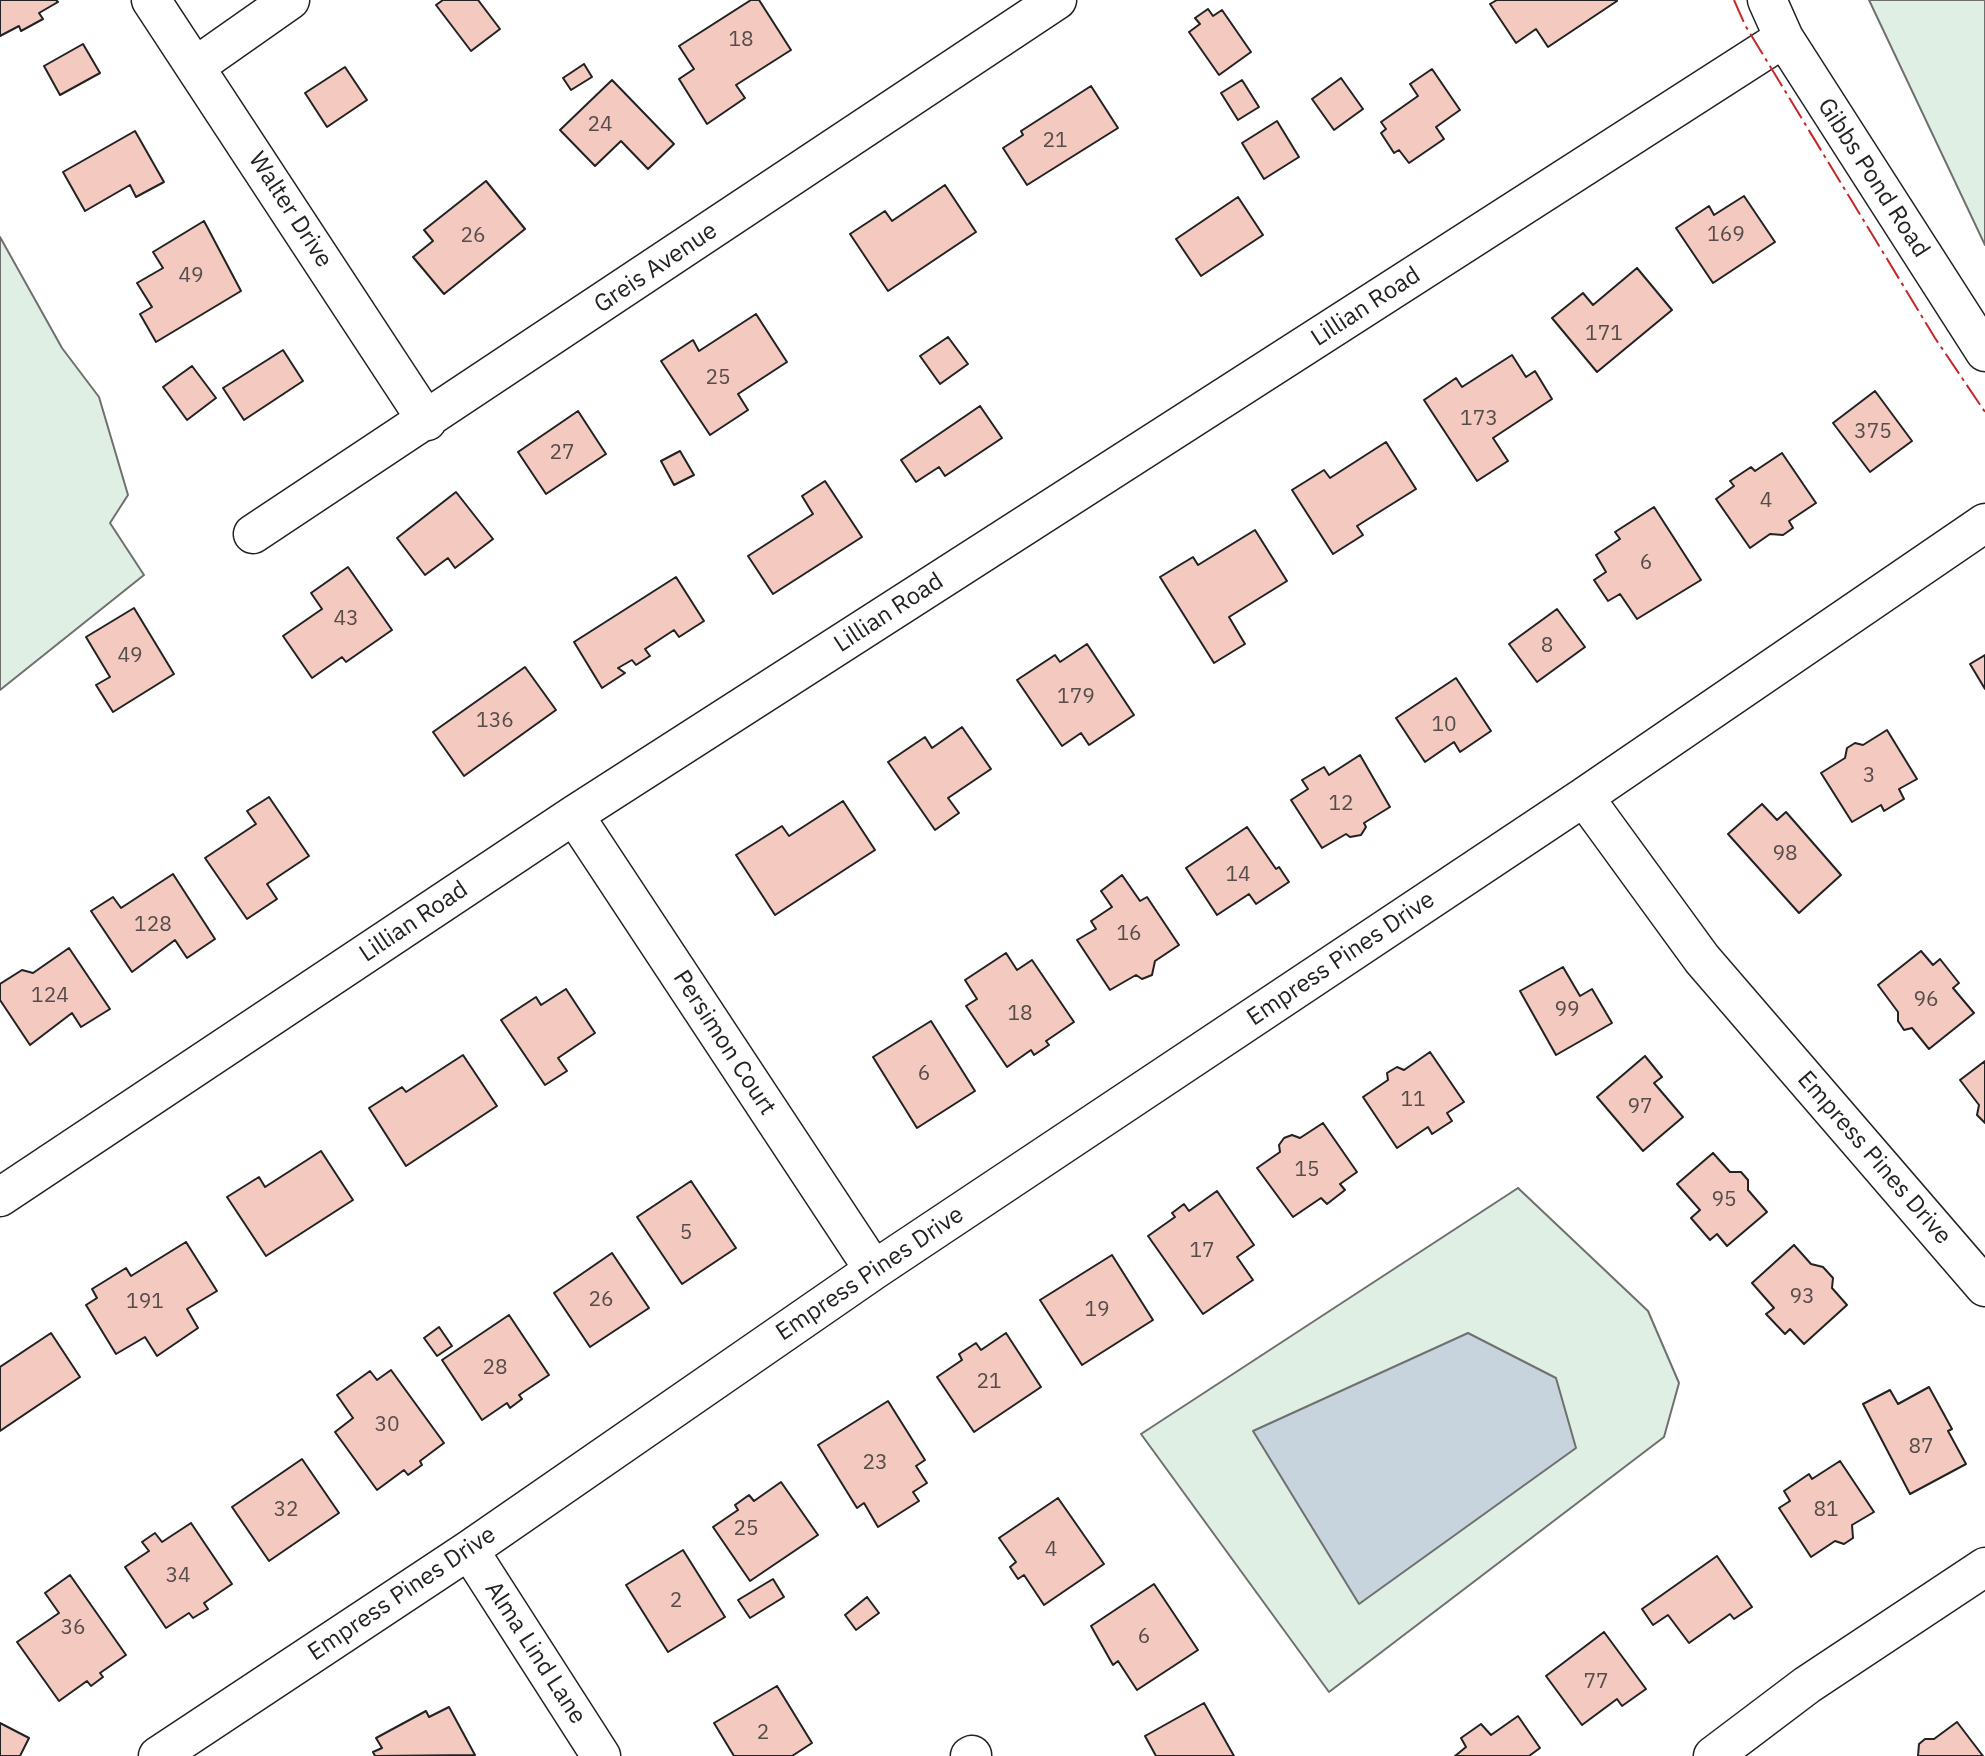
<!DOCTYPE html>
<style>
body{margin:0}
canvas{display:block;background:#fff}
</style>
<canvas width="1985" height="1756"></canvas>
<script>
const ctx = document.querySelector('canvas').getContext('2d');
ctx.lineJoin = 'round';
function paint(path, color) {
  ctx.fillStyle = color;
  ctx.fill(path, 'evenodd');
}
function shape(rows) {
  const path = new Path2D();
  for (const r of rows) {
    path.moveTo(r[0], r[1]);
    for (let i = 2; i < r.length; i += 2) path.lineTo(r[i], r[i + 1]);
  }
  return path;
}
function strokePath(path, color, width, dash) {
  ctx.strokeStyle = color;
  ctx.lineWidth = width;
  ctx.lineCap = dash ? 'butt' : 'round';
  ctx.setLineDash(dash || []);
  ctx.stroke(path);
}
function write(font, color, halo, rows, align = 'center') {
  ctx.font = font + ' "IBM Plex Sans",sans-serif';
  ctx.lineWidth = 5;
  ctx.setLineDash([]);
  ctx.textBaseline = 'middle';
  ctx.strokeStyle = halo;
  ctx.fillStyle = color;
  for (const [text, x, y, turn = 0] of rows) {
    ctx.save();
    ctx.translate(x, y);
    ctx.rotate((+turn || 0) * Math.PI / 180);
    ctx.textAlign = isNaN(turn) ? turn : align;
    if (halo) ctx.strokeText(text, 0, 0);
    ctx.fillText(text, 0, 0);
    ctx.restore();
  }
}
const green = shape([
 [1869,0,1985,0,1985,245,1869,0],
 [0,237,62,348,99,397,128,495,110,523,144,575,0,690,0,237],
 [1518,1188,1648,1311,1679,1383,1664,1437,1329,1692,1141,1434,1518,1188]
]);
paint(green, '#e0efe3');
strokePath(green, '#6f6f6f', 2);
const water = shape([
 [1468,1333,1556,1378,1576,1448,1359,1604,1253,1431,1468,1333]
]);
paint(water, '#c7d3dd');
strokePath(water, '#6f6f6f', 2);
const building = shape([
 [0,0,56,0,58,2,39,13,43,19,21,31,19,26,0,36,0,0],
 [443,0,478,0,500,29,471,51,436,5,443,0],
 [751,0,759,0,791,50,736,85,745,98,707,124,679,79,694,69,679,46,751,0],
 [1497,0,1617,0,1617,1,1548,47,1536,29,1516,43,1490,4,1497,0],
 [1208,9,1213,16,1222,10,1251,52,1219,75,1189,32,1200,24,1195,18,1208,9],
 [83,44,100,73,60,95,44,66,83,44],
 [584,64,592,77,571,90,563,78,584,64],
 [345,67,367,100,327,127,305,93,345,67],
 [1432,69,1460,110,1436,127,1444,139,1409,163,1399,150,1394,153,1381,133,1386,129,1381,122,1418,96,1410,84,1432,69],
 [1341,78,1363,109,1334,130,1312,99,1341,78],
 [612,80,674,144,648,169,621,141,595,166,560,130,612,80],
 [1242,80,1259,107,1238,120,1221,93,1242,80],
 [1091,86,1118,128,1027,185,1003,148,1023,135,1021,131,1091,86],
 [1277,121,1299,157,1264,179,1242,143,1277,121],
 [135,131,164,182,136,197,130,185,85,211,63,172,135,131],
 [486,181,525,229,444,294,413,257,433,241,424,230,486,181],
 [945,185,976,232,888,291,850,234,885,211,892,221,945,185],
 [1744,196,1775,242,1713,283,1676,228,1709,206,1714,215,1744,196],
 [1238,197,1263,235,1201,276,1176,239,1238,197],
 [204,221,241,291,156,342,140,314,152,307,137,283,163,268,153,252,204,221],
 [1637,268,1672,310,1597,372,1552,318,1583,293,1593,305,1637,268],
 [756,314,787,362,738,394,748,410,710,435,661,361,693,340,699,351,756,314],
 [948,337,968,364,940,384,920,356,948,337],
 [283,350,303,381,244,420,223,388,283,350],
 [1512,355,1526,377,1535,371,1552,399,1493,438,1508,461,1477,481,1424,400,1456,378,1462,387,1512,355],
 [192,366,216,398,187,420,163,387,192,366],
 [1875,391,1912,441,1870,472,1833,423,1875,391],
 [980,406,1002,438,945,476,939,467,916,482,901,460,980,406],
 [578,411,606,454,546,494,518,452,578,411],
 [1386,442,1416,489,1357,526,1363,535,1333,554,1292,490,1324,470,1330,478,1386,442],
 [680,451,694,475,674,485,661,461,680,451],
 [1782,453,1816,503,1789,521,1793,528,1783,535,1770,534,1750,548,1716,499,1734,486,1730,481,1751,467,1755,471,1782,453],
 [825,481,862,537,773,594,748,556,813,514,802,496,825,481],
 [456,492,493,539,455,568,448,558,425,575,397,538,456,492],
 [1654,507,1701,580,1637,619,1620,594,1608,601,1594,580,1606,572,1596,555,1620,539,1615,532,1654,507],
 [1255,530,1287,581,1229,617,1245,644,1214,663,1160,577,1193,557,1198,565,1255,530],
 [348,567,392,630,346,662,342,657,312,678,283,636,322,609,311,593,348,567],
 [676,577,704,621,679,637,674,630,645,649,650,656,636,665,632,660,618,668,625,673,602,688,574,642,676,577],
 [134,608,174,674,113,712,96,685,110,677,86,637,134,608],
 [1557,609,1585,647,1537,682,1509,644,1557,609],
 [1087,644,1134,715,1089,745,1081,733,1062,746,1017,680,1055,655,1060,662,1087,644],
 [1985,655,1985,689,1970,664,1985,655],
 [525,667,556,710,464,776,433,732,525,667],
 [1456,678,1491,731,1460,752,1454,742,1425,762,1396,718,1456,678],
 [962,727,991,769,948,798,959,813,935,830,888,762,925,737,932,748,962,727],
 [1887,730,1917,779,1899,789,1904,799,1884,811,1881,805,1852,822,1821,773,1845,758,1847,748,1855,743,1863,745,1887,730],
 [1360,755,1390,807,1364,823,1366,827,1361,835,1350,837,1346,834,1322,848,1291,800,1308,789,1302,780,1324,767,1329,775,1360,755],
 [269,797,309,856,267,884,277,899,247,919,205,858,256,824,247,811,269,797],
 [843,801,875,850,775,915,736,855,782,826,789,836,843,801],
 [1762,804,1777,820,1786,812,1841,875,1799,913,1728,834,1762,804],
 [1247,827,1276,869,1279,867,1289,882,1256,904,1249,894,1217,915,1186,868,1247,827],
 [173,874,215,939,187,958,175,940,132,972,91,911,113,897,121,908,173,874],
 [1122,875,1140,901,1147,897,1179,945,1155,961,1152,975,1142,979,1136,975,1110,990,1077,940,1096,929,1091,921,1112,907,1101,891,1122,875],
 [69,948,110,1009,81,1027,72,1013,30,1045,0,1000,0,984,22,970,33,973,69,948],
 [1921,951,1933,965,1940,959,1959,983,1953,988,1974,1013,1929,1049,1912,1028,1904,1030,1898,1021,1898,1012,1878,985,1921,951],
 [1006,953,1017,970,1032,960,1074,1022,1046,1041,1049,1045,1034,1055,1031,1050,1007,1067,966,1006,977,999,965,980,1006,953],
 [1563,967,1580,996,1592,989,1612,1023,1556,1055,1520,991,1563,967],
 [566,989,595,1033,558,1058,567,1071,545,1085,501,1020,536,997,541,1005,566,989],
 [931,1021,975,1091,917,1128,873,1057,931,1021],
 [1430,1052,1464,1102,1447,1113,1452,1121,1432,1134,1428,1127,1397,1148,1363,1097,1388,1080,1387,1073,1397,1067,1404,1070,1430,1052],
 [463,1055,497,1106,406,1166,369,1108,402,1087,406,1092,463,1055],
 [1645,1056,1662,1077,1654,1083,1683,1117,1643,1151,1597,1097,1645,1056],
 [1985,1061,1985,1123,1977,1115,1979,1105,1960,1080,1985,1061],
 [1323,1123,1357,1172,1340,1184,1345,1190,1327,1204,1321,1198,1293,1217,1257,1168,1280,1152,1279,1145,1284,1138,1292,1135,1300,1138,1323,1123],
 [321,1151,353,1200,266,1256,227,1197,259,1177,265,1187,321,1151],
 [1713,1153,1730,1172,1741,1172,1748,1180,1748,1190,1767,1212,1727,1246,1717,1234,1710,1240,1691,1218,1700,1210,1677,1184,1713,1153],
 [691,1181,736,1248,682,1284,637,1217,691,1181],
 [1217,1191,1254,1245,1237,1257,1253,1280,1203,1314,1148,1236,1175,1217,1172,1213,1184,1204,1189,1211,1217,1191],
 [186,1242,217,1291,187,1309,198,1328,157,1356,145,1337,116,1354,86,1305,97,1298,92,1289,126,1268,131,1276,186,1242],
 [1794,1245,1811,1264,1823,1267,1833,1278,1832,1288,1847,1305,1804,1344,1790,1329,1785,1334,1766,1314,1774,1308,1752,1283,1794,1245],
 [612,1253,649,1308,590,1347,554,1293,612,1253],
 [1112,1255,1153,1320,1082,1365,1040,1300,1112,1255],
 [509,1315,549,1375,519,1395,522,1399,510,1408,507,1403,482,1420,442,1360,509,1315],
 [439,1327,452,1346,437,1356,424,1338,439,1327],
 [51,1333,80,1377,0,1431,0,1367,51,1333],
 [1006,1333,1041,1387,974,1432,937,1377,962,1360,959,1354,976,1343,981,1350,1006,1333],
 [391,1370,444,1443,420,1461,422,1465,408,1475,404,1470,377,1490,335,1432,353,1418,337,1395,370,1371,377,1380,391,1370],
 [1929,1387,1952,1429,1948,1431,1966,1464,1910,1494,1863,1404,1890,1390,1898,1404,1929,1387],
 [888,1401,925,1460,916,1466,927,1483,913,1492,919,1501,878,1527,864,1503,857,1508,818,1445,888,1401],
 [302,1459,339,1513,269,1561,232,1507,302,1459],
 [1840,1461,1874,1512,1852,1525,1853,1538,1844,1544,1835,1541,1811,1557,1779,1508,1790,1501,1784,1491,1809,1474,1812,1479,1840,1461],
 [781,1482,818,1535,750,1581,713,1527,738,1510,735,1505,749,1495,754,1501,781,1482],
 [1058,1498,1104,1564,1044,1605,1024,1575,1018,1579,1010,1567,1016,1562,999,1538,1058,1498],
 [191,1523,232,1584,204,1603,208,1609,193,1618,189,1613,166,1628,125,1567,149,1551,142,1542,155,1533,162,1542,191,1523],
 [683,1550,725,1617,668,1652,626,1585,683,1550],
 [1717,1556,1752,1607,1734,1619,1730,1614,1689,1643,1668,1615,1653,1625,1642,1609,1717,1556],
 [70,1575,126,1655,100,1673,103,1677,91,1686,87,1681,59,1701,17,1642,59,1613,45,1593,70,1575],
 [773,1579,784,1597,750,1618,738,1600,773,1579],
 [1154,1584,1198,1650,1137,1690,1118,1661,1113,1665,1091,1626,1154,1584],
 [867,1597,879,1613,856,1630,845,1615,867,1597],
 [1604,1632,1646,1689,1622,1706,1617,1699,1582,1725,1546,1676,1604,1632],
 [777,1686,812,1743,792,1756,734,1756,714,1723,777,1686],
 [1204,1703,1234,1756,1156,1756,1145,1736,1204,1703],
 [449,1707,475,1755,375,1756,373,1752,382,1748,376,1738,426,1711,429,1717,449,1707],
 [1518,1716,1540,1748,1529,1756,1455,1756,1466,1747,1461,1738,1481,1724,1491,1735,1518,1716],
 [1957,1722,1983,1756,1918,1756,1919,1744,1925,1739,1934,1739,1957,1722],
 [0,1723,29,1738,20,1756,0,1756,0,1723]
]);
paint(building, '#f3c9c0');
strokePath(building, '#222', 2);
const minor = shape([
 [151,0,427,421],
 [1767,0,1784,38,1985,352],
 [196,66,290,0],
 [253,534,1057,0],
 [1584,797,1702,959,1985,1287],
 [574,815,874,1270],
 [0,1197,574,815,1784,38],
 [469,1550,601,1756],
 [158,1756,469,1550,874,1270,1584,797,1985,523],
 [970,1756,972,1755],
 [1713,1756,1807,1685,1985,1567]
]);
strokePath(minor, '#222', 41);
strokePath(minor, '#fff', 38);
strokePath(shape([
 [1734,0,1745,25,1935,338,1985,412]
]), '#c62828', 2, [24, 5, 3.5, 5]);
write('21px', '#564c4a', null, [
 ["18",741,40],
 ["24",600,125],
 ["21",1055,141],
 ["169",1726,235],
 ["26",473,236],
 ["49",191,276],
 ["171",1604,334],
 ["25",718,378],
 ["173",1479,419],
 ["375",1873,432],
 ["27",562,453],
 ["4",1766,501],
 ["6",1646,563],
 ["43",346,619],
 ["8",1547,646],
 ["49",130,656],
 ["179",1076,697],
 ["136",495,721],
 ["10",1444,725],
 ["3",1869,776],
 ["12",1341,804],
 ["98",1785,854],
 ["14",1238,875],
 ["128",153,925],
 ["16",1129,934],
 ["124",50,996],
 ["96",1926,1000],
 ["99",1567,1010],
 ["18",1020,1014],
 ["6",924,1074],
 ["11",1413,1100],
 ["97",1640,1107],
 ["15",1307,1170],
 ["95",1724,1200],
 ["5",686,1233],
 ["17",1202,1251],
 ["93",1802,1297],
 ["26",601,1300],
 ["191",145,1302],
 ["19",1097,1310],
 ["28",495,1368],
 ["21",989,1382],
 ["30",387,1425],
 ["87",1921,1447],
 ["23",875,1463],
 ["32",286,1510],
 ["81",1826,1510],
 ["25",746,1529],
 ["4",1051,1550],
 ["34",178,1576],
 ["2",676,1601],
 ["36",73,1628],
 ["6",1144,1637],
 ["77",1596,1682],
 ["2",763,1733]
]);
write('24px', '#222', '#fff', [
 ["Gibbs Pond Road",1873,178,57],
 ["Walter Drive",290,210,57],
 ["Greis Avenue",656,268,-34],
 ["Lillian Road",1366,307,-33],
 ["Lillian Road",889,613,-33],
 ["Lillian Road",414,922,-34],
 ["Empress Pines Drive",1341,959,-34],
 ["Persimon Court",724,1043,57],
 ["Empress Pines Drive",1874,1158,49],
 ["Empress Pines Drive",870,1274,-34],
 ["Empress Pines Drive",402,1594,-34],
 ["Alma Lind Lane",535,1653,57]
]);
</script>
